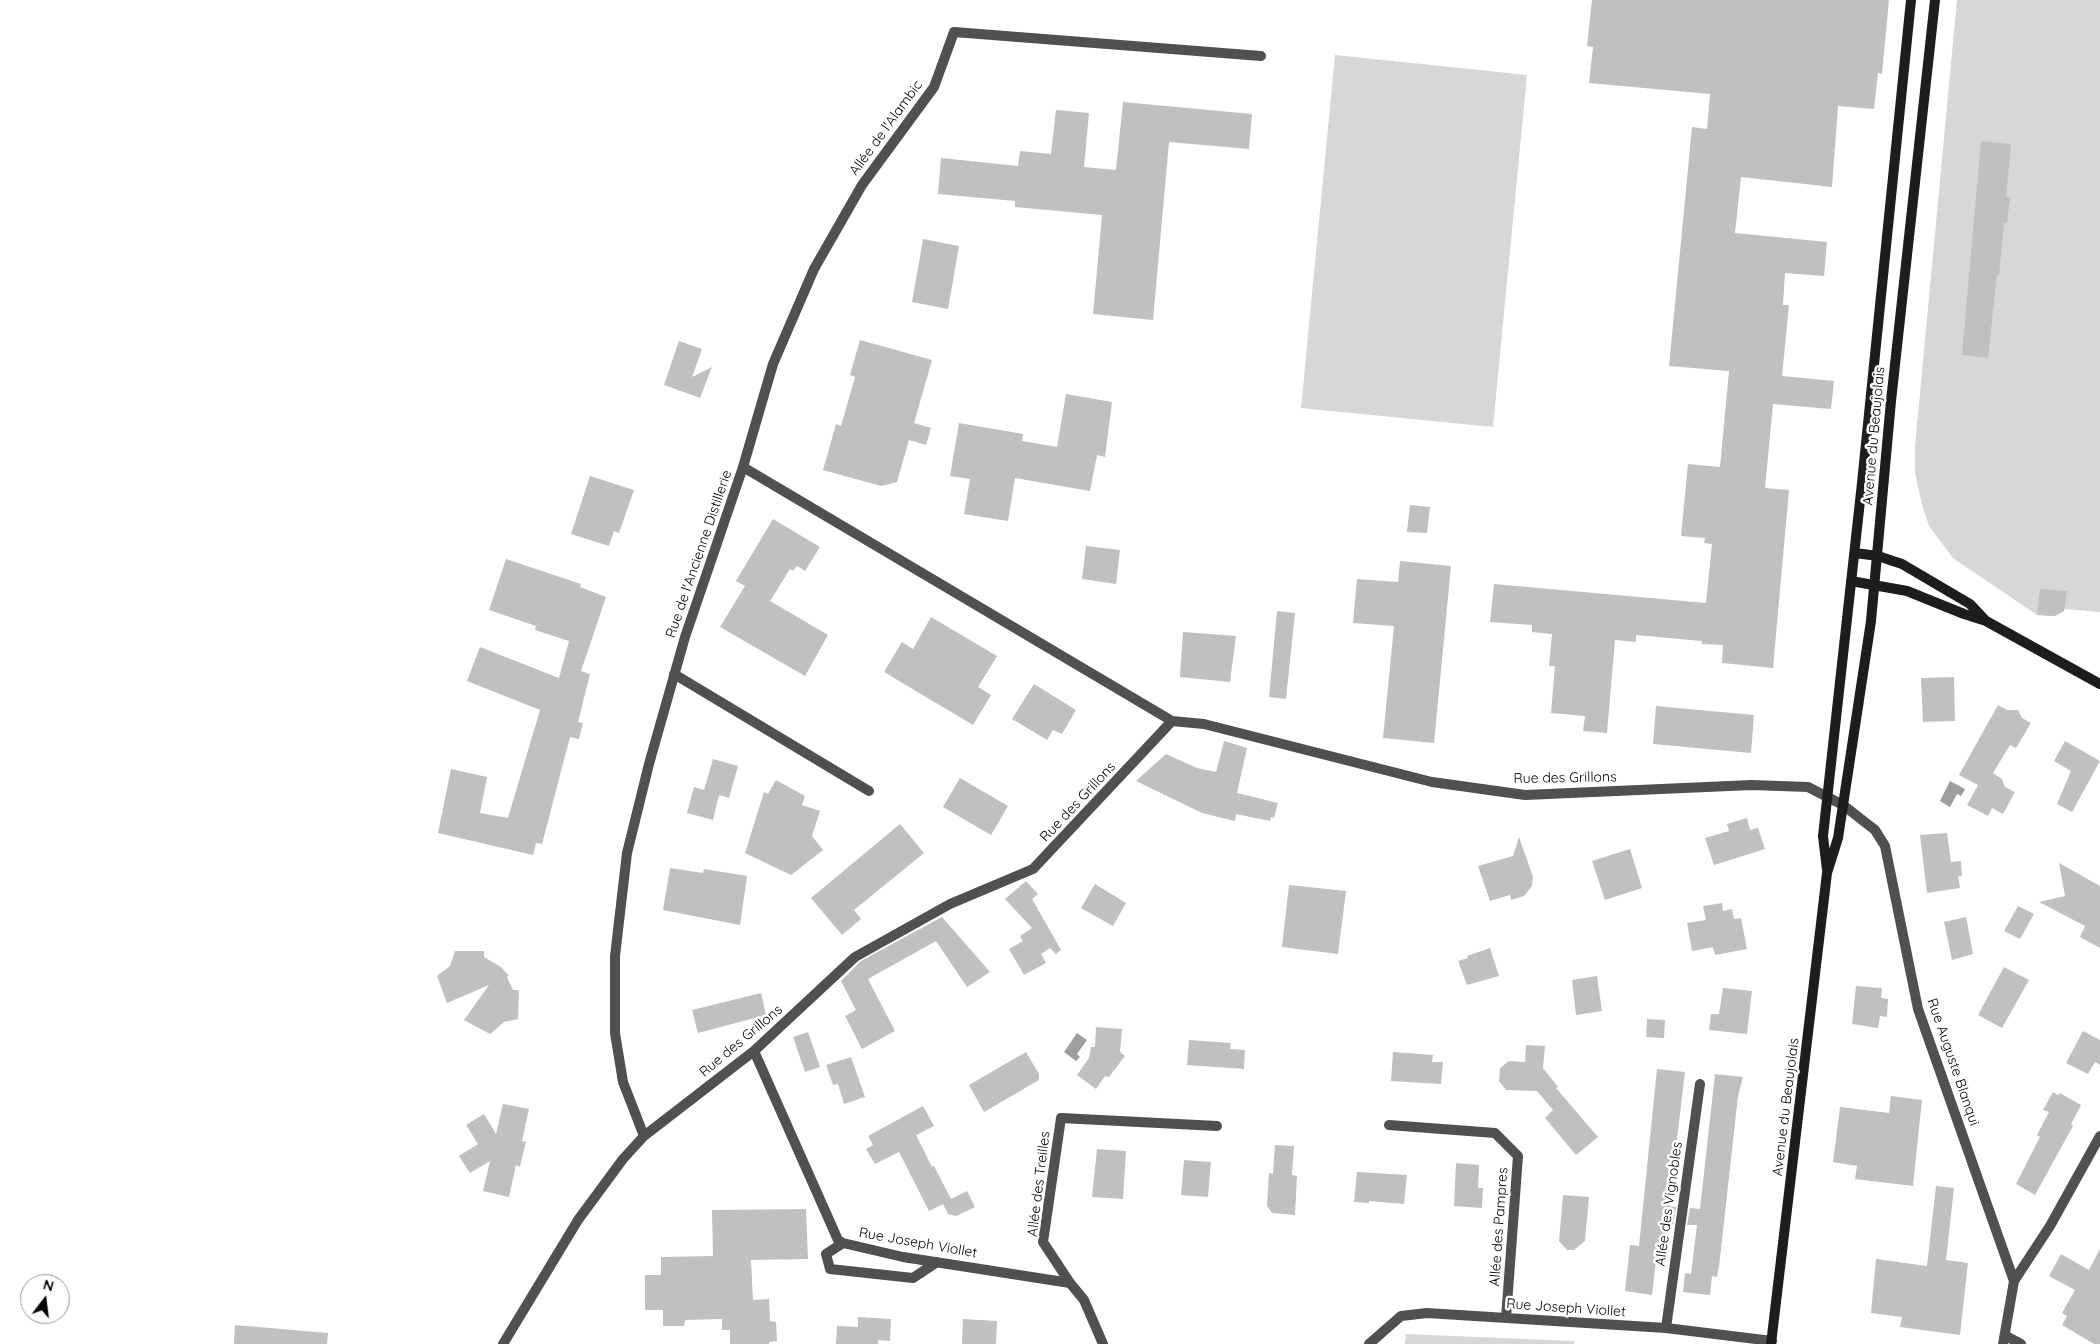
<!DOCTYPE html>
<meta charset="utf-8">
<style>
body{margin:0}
#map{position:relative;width:2100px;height:1344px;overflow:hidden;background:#fff;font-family:Quicksand,sans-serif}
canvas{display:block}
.north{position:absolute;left:20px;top:1274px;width:50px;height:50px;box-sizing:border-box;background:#fff;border:1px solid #999;border-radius:50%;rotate:15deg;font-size:14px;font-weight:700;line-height:20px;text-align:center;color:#000}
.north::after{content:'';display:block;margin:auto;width:18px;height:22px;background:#000;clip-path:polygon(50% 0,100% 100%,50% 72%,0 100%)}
</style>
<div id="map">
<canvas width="2100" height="1344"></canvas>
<div class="north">N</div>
</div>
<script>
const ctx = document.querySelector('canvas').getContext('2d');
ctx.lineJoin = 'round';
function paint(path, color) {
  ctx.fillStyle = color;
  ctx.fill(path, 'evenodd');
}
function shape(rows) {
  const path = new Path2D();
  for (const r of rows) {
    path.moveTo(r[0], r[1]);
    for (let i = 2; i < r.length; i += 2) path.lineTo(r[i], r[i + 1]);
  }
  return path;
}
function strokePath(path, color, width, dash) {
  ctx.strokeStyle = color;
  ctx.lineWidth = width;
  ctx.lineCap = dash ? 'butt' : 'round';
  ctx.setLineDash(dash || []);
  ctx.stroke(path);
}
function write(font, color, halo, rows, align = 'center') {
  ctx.font = font + ' Quicksand,sans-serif';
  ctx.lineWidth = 5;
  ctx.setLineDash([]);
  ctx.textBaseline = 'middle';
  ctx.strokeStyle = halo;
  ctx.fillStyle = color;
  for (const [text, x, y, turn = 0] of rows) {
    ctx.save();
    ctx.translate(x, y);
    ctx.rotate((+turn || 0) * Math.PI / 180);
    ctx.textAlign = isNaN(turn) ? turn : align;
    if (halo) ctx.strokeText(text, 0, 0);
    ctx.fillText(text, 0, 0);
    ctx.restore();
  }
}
paint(shape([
 [1957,0,2100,0,2100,612,2065,609,2055,616,2037,615,1953,558,1929,526,1922,505,1915,473,1915,446],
 [1335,55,1527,75,1493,427,1301,408],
 [1406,1334,1574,1341,1574,1344,1405,1344]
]), '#d7d7d7');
paint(shape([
 [1950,781,1965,789,1961,796,1957,794,1950,807,1940,801],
 [1077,1033,1087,1040,1077,1054,1080,1057,1076,1061,1064,1052]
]), '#9e9e9e');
paint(shape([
 [1592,0,1889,0,1882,74,1878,73,1874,109,1838,106,1832,187,1741,177,1735,233,1827,242,1824,276,1785,273,1783,305,1789,305,1782,376,1834,381,1831,409,1773,404,1765,488,1789,490,1773,668,1722,663,1723,645,1702,644,1702,641,1636,635,1636,642,1615,640,1607,733,1583,731,1585,716,1551,713,1555,666,1549,666,1552,634,1532,632,1532,625,1490,622,1494,584,1706,603,1712,544,1704,543,1705,538,1681,536,1688,464,1720,467,1729,371,1669,366,1692,127,1707,129,1710,94,1589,83,1593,47,1587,46],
 [1123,102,1252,114,1249,149,1169,142,1153,320,1093,314,1102,215,1015,207,1015,201,938,194,941,158,1018,166,1020,151,1051,154,1056,110,1089,113,1084,167,1116,170],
 [1981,141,2011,144,2006,197,2010,197,2007,223,2004,223,1999,275,1997,275,1988,358,1962,355],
 [923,239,959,246,948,309,912,302],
 [860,340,932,360,914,423,931,428,926,445,909,440,897,482,881,486,823,470,836,424,841,426,855,377,850,375],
 [679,341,702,349,692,377,712,367,700,398,664,385],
 [1066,394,1112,402,1105,457,1097,455,1090,491,1015,478,1008,521,964,514,970,479,950,476,959,423,1023,434,1022,441,1057,447],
 [590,476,634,490,619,533,614,531,609,546,571,534],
 [1410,505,1430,507,1427,533,1407,532],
 [773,519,820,547,805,571,797,566,793,571,790,569,770,601,828,635,805,676,720,627,745,586,736,581],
 [1086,546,1120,550,1116,584,1082,579],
 [506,559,581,584,580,587,606,597,581,671,590,674,578,722,583,723,579,739,570,737,542,844,536,843,533,855,438,833,451,769,487,777,480,813,508,818,540,710,467,681,480,647,559,678,569,641,535,630,536,626,489,610],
 [1400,561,1451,566,1434,743,1383,738,1394,626,1353,623,1357,579,1398,582],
 [2040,589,2067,591,2064,611,2055,616,2037,615],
 [1277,611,1295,613,1286,699,1269,697],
 [931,617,997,656,978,687,991,695,973,725,884,672,902,642,913,649],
 [1183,632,1236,636,1230,682,1180,677],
 [1954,677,1955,721,1923,722,1921,678],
 [1034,684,1076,710,1062,734,1053,730,1047,740,1012,719],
 [1998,705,2007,710,2018,710,2022,718,2031,723,2016,748,2010,745,1993,773,2002,779,2005,787,2015,792,2003,814,1992,808,1988,816,1967,805,1978,785,1959,775],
 [1656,706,1754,715,1751,753,1653,744],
 [1224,741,1247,748,1237,793,1278,803,1274,818,1271,817,1270,821,1236,814,1235,821,1202,813,1136,781,1166,754,1197,768,1216,772],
 [2065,741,2100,761,2072,812,2057,804,2071,771,2054,761],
 [713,759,738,766,729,798,719,795,713,820,687,813,694,787,704,790],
 [960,778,1008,806,991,835,943,807],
 [776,780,805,796,802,805,820,811,812,836,823,850,791,875,745,853,764,792,768,794],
 [1747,818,1750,830,1758,828,1765,849,1714,865,1705,838,1729,831,1727,824],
 [900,824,924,853,854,910,861,919,842,935,811,898],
 [1947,833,1951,862,1961,861,1962,876,1958,876,1960,888,1927,893,1920,835],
 [1519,837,1533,877,1532,886,1524,896,1511,900,1510,895,1490,901,1478,866,1513,856],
 [1630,849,1642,888,1605,900,1592,861],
 [2059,863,2100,886,2100,948,2080,937,2085,926,2039,902,2065,896],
 [670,868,703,873,704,869,747,876,740,925,663,910],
 [1026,881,1038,894,1032,899,1061,950,1056,954,1050,948,1041,954,1046,963,1024,975,1009,949,1023,941,1020,936,1032,928,1005,899],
 [1095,884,1126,903,1113,926,1081,908],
 [1289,885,1346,891,1338,954,1282,947],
 [1722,903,1723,911,1732,909,1734,919,1741,918,1747,949,1715,955,1713,947,1692,951,1687,923,1706,920,1703,906],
 [2018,906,2034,914,2020,939,2004,931],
 [942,917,990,972,967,987,936,941,868,979,895,1031,862,1049,845,1016,856,1010,841,981,861,961],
 [1966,917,1973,954,1952,960,1944,922],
 [1490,948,1499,976,1467,985,1458,961,1468,958,1467,956],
 [455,951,484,951,484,957,501,967,509,976,507,977,513,990,519,990,518,1019,504,1022,490,1034,464,1020,489,985,447,1003,437,976,450,966],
 [2004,967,2029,980,2002,1028,1978,1015],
 [1597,976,1602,1011,1576,1015,1572,980],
 [1856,986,1882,988,1881,998,1888,999,1887,1017,1880,1016,1878,1028,1852,1024],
 [1723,988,1752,991,1747,1034,1709,1030,1711,1014,1719,1014],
 [761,993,766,1015,698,1033,692,1010],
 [1647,1019,1665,1020,1664,1038,1646,1037],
 [1096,1027,1122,1029,1120,1052,1125,1056,1109,1077,1105,1076,1096,1089,1077,1075,1089,1058,1091,1047,1095,1047],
 [2083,1031,2100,1040,2100,1065,2095,1062,2088,1074,2066,1063],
 [808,1032,820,1067,805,1072,793,1037],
 [1189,1040,1231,1043,1230,1049,1245,1050,1244,1069,1187,1065],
 [1526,1045,1545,1046,1543,1068,1558,1087,1556,1088,1598,1137,1576,1155,1545,1118,1553,1110,1537,1091,1506,1090,1499,1081,1500,1068,1509,1061,1525,1062],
 [1026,1052,1039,1074,1039,1080,984,1112,969,1085],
 [1393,1052,1433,1055,1432,1062,1443,1062,1441,1084,1391,1081],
 [851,1057,865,1097,844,1104,838,1084,833,1085,826,1065],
 [1657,1069,1685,1072,1669,1206,1676,1207,1673,1225,1666,1226,1664,1243,1658,1243,1652,1295,1625,1291,1630,1245,1639,1246],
 [1715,1074,1743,1077,1738,1096,1719,1267,1717,1277,1712,1276,1710,1295,1683,1292,1685,1273,1691,1274,1697,1225,1687,1225,1690,1208,1700,1209],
 [2053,1092,2058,1095,2060,1093,2081,1105,2071,1124,2073,1126,2035,1195,2016,1184,2040,1137,2037,1135,2049,1112,2043,1110],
 [1891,1096,1922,1100,1913,1186,1855,1179,1857,1166,1833,1162,1840,1107,1889,1113],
 [503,1104,529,1109,522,1141,526,1142,524,1149,520,1167,516,1165,509,1197,483,1191,490,1161,470,1173,459,1156,478,1144,466,1125,484,1114,496,1134],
 [923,1106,934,1126,916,1135,932,1167,934,1166,951,1199,967,1191,975,1207,956,1216,948,1214,943,1204,929,1211,899,1152,875,1164,866,1149,873,1145,868,1136],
 [1275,1145,1294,1146,1292,1175,1297,1176,1295,1215,1272,1213,1267,1206,1269,1173,1273,1174],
 [1097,1149,1126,1151,1123,1199,1092,1197],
 [1184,1160,1211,1162,1208,1197,1181,1195],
 [1456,1163,1479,1165,1478,1188,1483,1188,1482,1208,1454,1206],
 [1357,1172,1407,1175,1404,1204,1369,1201,1369,1203,1354,1202],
 [1936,1186,1954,1188,1946,1260,1968,1263,1960,1335,1900,1327,1902,1317,1871,1313,1876,1259,1927,1266],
 [1563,1195,1589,1197,1585,1241,1574,1250,1567,1250,1559,1241],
 [806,1209,808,1259,751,1260,753,1300,769,1299,770,1321,776,1322,777,1341,769,1342,769,1344,730,1344,730,1330,722,1330,722,1319,685,1320,684,1326,663,1326,663,1310,645,1310,645,1275,661,1275,661,1257,713,1256,712,1210],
 [2100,1249,2100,1344,2094,1344,2062,1325,2067,1316,2062,1313,2075,1290,2049,1276,2061,1254,2089,1270],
 [858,1317,891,1319,890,1341,878,1340,878,1344,836,1344,837,1326,858,1327],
 [963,1319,997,1321,996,1344,962,1344],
 [235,1325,328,1333,327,1344,234,1344]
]), '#c0c0c0');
strokePath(shape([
 [743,467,773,364,814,269,862,185,934,87,954,32,1261,56],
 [674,674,869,791],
 [754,1051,838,1240,843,1243,903,1257,1070,1283,1084,1300,1103,1344],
 [1389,1125,1495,1133,1518,1156,1506,1318],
 [644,1136,623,1082,615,1033,615,956,627,853,649,764,685,637,743,467,1172,721,1204,724,1432,782,1525,795,1752,785,1808,787,1843,805,1875,830,1885,846,1918,1009,2014,1281],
 [843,1243,826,1254,830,1269,913,1278,937,1262],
 [1070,1283,1043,1242,1061,1118,1217,1126],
 [1666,1328,1700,1084],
 [2006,1336,2021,1344],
 [503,1344,578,1220,623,1159,644,1136,754,1051,855,957,950,904,1033,869,1172,721],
 [1369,1344,1401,1316,1427,1313,1666,1328,1772,1341],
 [2003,1344,2014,1281,2050,1226,2100,1136]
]), '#505050', 10);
strokePath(shape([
 [1855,553,1878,556,1902,564,1970,604,1985,620],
 [1851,581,1907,591,1964,614,1986,621,2100,684],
 [1827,870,1823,836,1862,483,1911,0],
 [1771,1344,1827,873,1838,838,1871,621,1891,401,1935,0]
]), '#1d1d1d', 10);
write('14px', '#000', '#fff', [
 ["Allée de l'Alambic",886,128,-54],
 ["Avenue du Beaujolais",1874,436,-85],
 ["Rue de l'Ancienne Distillerie",699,554,-71],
 ["Rue des Grillons",1565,778,-1],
 ["Rue des Grillons",1078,802,-47],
 ["Rue des Grillons",741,1041,-40],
 ["Rue Auguste Blanqui",1953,1062,71],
 ["Avenue du Beaujolais",1786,1107,-83],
 ["Allée des Treilles",1039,1184,-83],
 ["Allée des Vignobles",1669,1204,-82],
 ["Allée des Pampres",1499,1227,-86],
 ["Rue Joseph Viollet",918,1243,10],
 ["Rue Joseph Viollet",1566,1308,4]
]);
</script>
